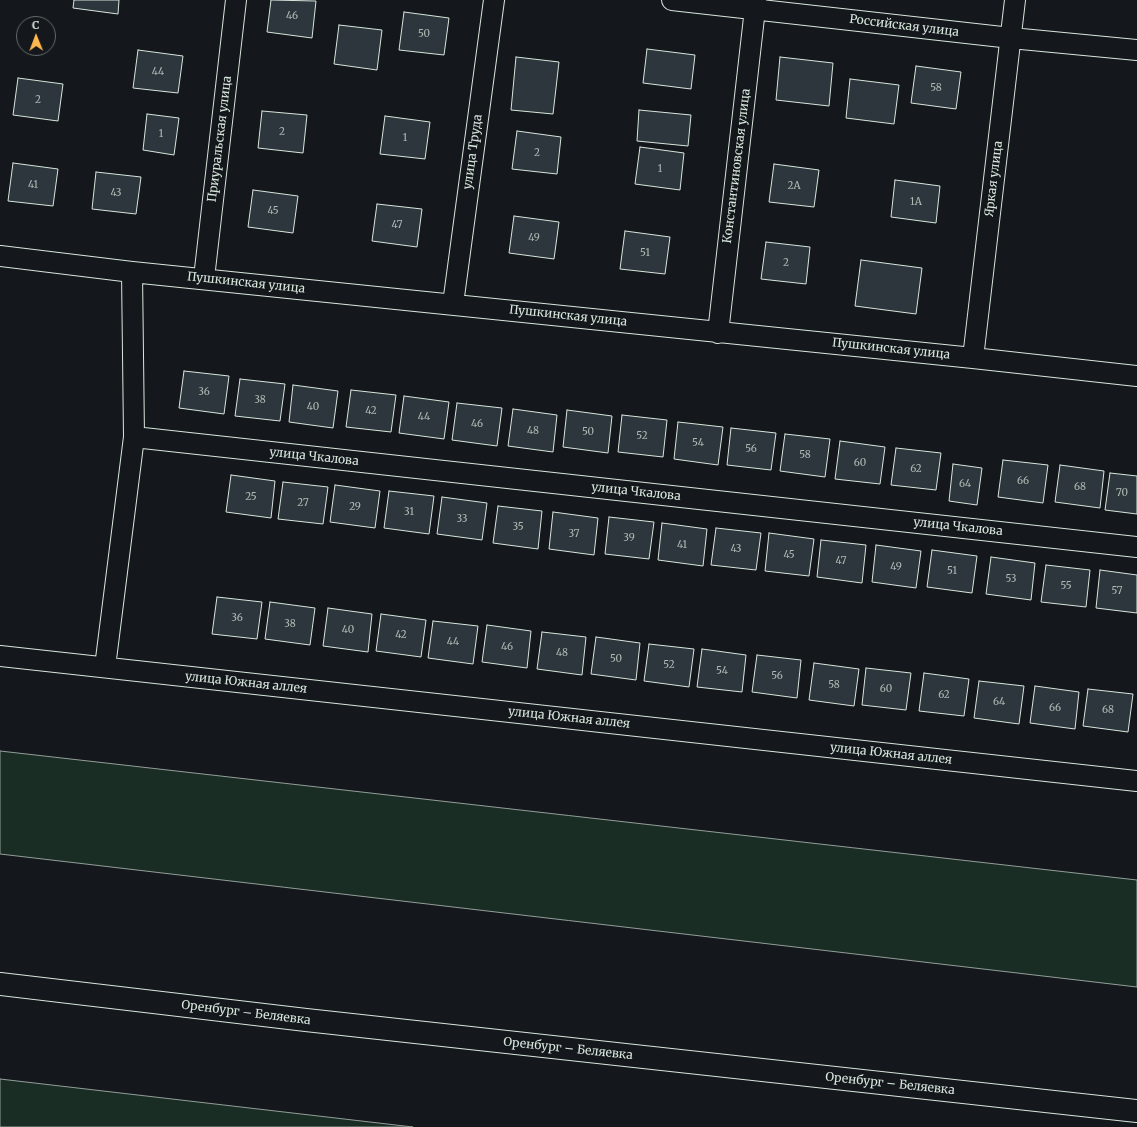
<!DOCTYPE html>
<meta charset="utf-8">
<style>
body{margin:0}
#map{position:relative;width:1137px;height:1127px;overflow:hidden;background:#14181c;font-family:Merriweather,serif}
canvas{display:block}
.north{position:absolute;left:16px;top:16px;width:40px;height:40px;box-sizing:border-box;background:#14181c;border:1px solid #626a69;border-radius:50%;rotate:359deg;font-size:11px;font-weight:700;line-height:16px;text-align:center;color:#d8e6dc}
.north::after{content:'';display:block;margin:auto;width:14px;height:18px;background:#ffb74d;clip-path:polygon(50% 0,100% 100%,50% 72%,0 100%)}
</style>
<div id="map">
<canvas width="1137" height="1127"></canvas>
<div class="north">С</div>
</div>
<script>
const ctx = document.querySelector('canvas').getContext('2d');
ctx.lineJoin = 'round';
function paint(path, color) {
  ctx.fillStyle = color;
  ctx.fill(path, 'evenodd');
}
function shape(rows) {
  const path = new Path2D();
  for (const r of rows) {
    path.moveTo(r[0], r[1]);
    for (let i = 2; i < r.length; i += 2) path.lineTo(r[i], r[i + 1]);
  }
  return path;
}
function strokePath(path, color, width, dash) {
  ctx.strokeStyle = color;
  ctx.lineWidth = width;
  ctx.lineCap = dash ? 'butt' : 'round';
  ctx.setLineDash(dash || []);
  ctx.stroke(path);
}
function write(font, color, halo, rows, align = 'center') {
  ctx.font = font + ' Merriweather,serif';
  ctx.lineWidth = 3;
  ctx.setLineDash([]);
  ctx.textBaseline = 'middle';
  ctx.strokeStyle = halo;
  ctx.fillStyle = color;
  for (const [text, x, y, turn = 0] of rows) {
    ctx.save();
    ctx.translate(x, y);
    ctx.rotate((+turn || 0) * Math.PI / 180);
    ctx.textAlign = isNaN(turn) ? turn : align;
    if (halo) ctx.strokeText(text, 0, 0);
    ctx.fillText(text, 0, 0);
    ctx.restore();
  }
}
const green = shape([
 [0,751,1137,880,1137,987,0,854,0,751],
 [0,1079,413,1127,0,1127,0,1079]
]);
paint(green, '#1a2d24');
strokePath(green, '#939e99', 1);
const building = shape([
 [74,0,119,0,118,14,73,8,74,0],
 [271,0,316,1,312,38,267,32,271,0],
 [404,12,449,18,444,55,399,50,404,12],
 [339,25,382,30,377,70,334,64,339,25],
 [647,49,695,55,691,89,643,83,647,49],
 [138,50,183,56,178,93,133,88,138,50],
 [516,57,559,62,553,114,511,110,516,57],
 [780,57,833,63,829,106,776,100,780,57],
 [916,66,961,72,956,109,911,103,916,66],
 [18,78,63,84,58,121,13,115,18,78],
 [850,79,899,85,894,124,846,118,850,79],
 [639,110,691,115,688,146,637,141,639,110],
 [262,111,307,115,303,153,258,148,262,111],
 [147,114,179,118,174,155,143,150,147,114],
 [385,116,430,122,425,159,380,154,385,116],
 [517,131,561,137,557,174,512,169,517,131],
 [640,147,684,153,680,190,635,184,640,147],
 [13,163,58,169,53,206,8,201,13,163],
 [774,164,819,170,814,207,769,202,774,164],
 [96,172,141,177,136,214,92,209,96,172],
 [895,180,940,186,936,223,891,217,895,180],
 [253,190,298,196,293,233,248,227,253,190],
 [377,204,422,209,417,247,372,241,377,204],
 [514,216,559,222,554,259,509,253,514,216],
 [625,231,670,237,665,274,620,269,625,231],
 [766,242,810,247,806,284,761,279,766,242],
 [861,260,922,268,916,314,855,306,861,260],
 [184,371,229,376,224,414,179,408,184,371],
 [240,379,285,384,280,421,235,416,240,379],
 [293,385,338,391,333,428,289,422,293,385],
 [351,390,396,395,391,432,346,427,351,390],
 [404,396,449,402,444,439,399,433,404,396],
 [457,403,502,408,497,446,452,440,457,403],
 [513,409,557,415,553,452,508,446,513,409],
 [567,410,612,416,608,453,563,447,567,410],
 [622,415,667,420,663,457,618,452,622,415],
 [678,422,723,427,718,465,674,459,678,422],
 [731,428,776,433,771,470,727,465,731,428],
 [785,434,830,439,825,477,780,471,785,434],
 [840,441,885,447,880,484,835,479,840,441],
 [896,448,941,453,936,490,891,485,896,448],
 [1003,460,1048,465,1043,503,998,497,1003,460],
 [953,464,982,468,977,505,949,501,953,464],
 [1060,465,1104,471,1100,508,1055,502,1060,465],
 [1110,473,1137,476,1137,514,1105,510,1110,473],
 [231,475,275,481,271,518,226,512,231,475],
 [283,482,328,487,323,524,278,519,283,482],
 [335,485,380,491,375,528,330,522,335,485],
 [389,491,434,496,429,534,384,528,389,491],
 [442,497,487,503,482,540,437,534,442,497],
 [498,506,542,511,538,549,493,543,498,506],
 [553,512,598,518,594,555,549,549,553,512],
 [609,517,654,522,649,559,605,554,609,517],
 [662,523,707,529,703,566,658,560,662,523],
 [716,528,761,533,756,570,711,565,716,528],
 [769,533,814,539,809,576,765,571,769,533],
 [821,540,866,545,862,583,817,577,821,540],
 [876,545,921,551,916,588,872,582,876,545],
 [932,550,977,556,972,593,927,587,932,550],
 [991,557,1035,563,1031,600,986,594,991,557],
 [1046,565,1090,570,1086,607,1041,602,1046,565],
 [1100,570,1137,575,1137,613,1096,608,1100,570],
 [217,597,262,602,257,639,212,634,217,597],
 [270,602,315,608,310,645,265,639,270,602],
 [328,608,372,614,368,652,323,646,328,608],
 [381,614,426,620,421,657,376,651,381,614],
 [433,621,478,626,473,664,428,658,433,621],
 [487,625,531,631,527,668,482,662,487,625],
 [542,632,586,637,582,675,537,669,542,632],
 [596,637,640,643,636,680,591,674,596,637],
 [649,644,694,649,689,687,644,681,649,644],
 [702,649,746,655,742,692,697,687,702,649],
 [757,655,801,660,797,698,752,692,757,655],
 [814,663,859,669,854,706,809,700,814,663],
 [866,668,911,673,906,710,862,705,866,668],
 [924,673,969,679,964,716,919,711,924,673],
 [979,681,1024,686,1019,724,974,718,979,681],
 [1035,686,1079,692,1075,729,1030,723,1035,686],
 [1088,689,1133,694,1128,732,1083,726,1088,689]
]);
paint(building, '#2c363c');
strokePath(building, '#d8e6dc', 1);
const street = shape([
 [672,0,1011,38,1137,50],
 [0,256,132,272,973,358,1137,376],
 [204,278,236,0],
 [453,304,494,0],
 [718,333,756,0],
 [973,358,1015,0],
 [134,437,1137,547],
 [0,656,1137,781],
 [105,667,134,437,132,272]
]);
const secondary = shape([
 [0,984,306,1020,1137,1111]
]);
strokePath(street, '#d8e6dc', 22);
strokePath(secondary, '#d8e6dc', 24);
strokePath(street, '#14181c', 20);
strokePath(secondary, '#14181c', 22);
write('10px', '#adbab4', null, [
 ["46",292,16],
 ["50",424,34],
 ["44",158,72],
 ["58",936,88],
 ["2",38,100],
 ["2",282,132],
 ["1",161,134],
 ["1",405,138],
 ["2",537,153],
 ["1",660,169],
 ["41",33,185],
 ["2А",794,186],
 ["43",116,193],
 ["1А",916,202],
 ["45",273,211],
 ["47",397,225],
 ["49",534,238],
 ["51",645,253],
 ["2",786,263],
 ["36",204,392],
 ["38",260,400],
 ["40",313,407],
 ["42",371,411],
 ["44",424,417],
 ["46",477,424],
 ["48",533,431],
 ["50",588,432],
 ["52",642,436],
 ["54",698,443],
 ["56",751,449],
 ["58",805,455],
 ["60",860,463],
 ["62",916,469],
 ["66",1023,481],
 ["64",965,484],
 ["68",1080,487],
 ["70",1122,493],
 ["25",251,497],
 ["27",303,503],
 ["29",355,507],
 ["31",409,512],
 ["33",462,519],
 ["35",518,527],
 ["37",574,534],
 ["39",629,538],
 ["41",682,545],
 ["43",736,549],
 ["45",789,555],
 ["47",841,561],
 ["49",896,567],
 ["51",952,571],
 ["53",1011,579],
 ["55",1066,586],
 ["57",1117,591],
 ["36",237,618],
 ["38",290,624],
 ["40",348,630],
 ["42",401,635],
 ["44",453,642],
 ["46",507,647],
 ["48",562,653],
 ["50",616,659],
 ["52",669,665],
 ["54",722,671],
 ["56",777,676],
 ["58",834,685],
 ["60",886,689],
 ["62",944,695],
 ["64",999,702],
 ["66",1055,708],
 ["68",1108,710]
]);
write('12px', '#d8e6dc', '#14181c', [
 ["Российская улица",904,26,7],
 ["Приуральская улица",220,139,-83],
 ["улица Труда",473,152,-82],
 ["Константиновская улица",737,166,-83],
 ["Яркая улица",994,179,-83],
 ["Пушкинская улица",246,283,6],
 ["Пушкинская улица",568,316,6],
 ["Пушкинская улица",891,349,6],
 ["улица Чкалова",314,457,6],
 ["улица Чкалова",636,492,6],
 ["улица Чкалова",958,527,6],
 ["улица Южная аллея",246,683,6],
 ["улица Южная аллея",569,718,6],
 ["улица Южная аллея",891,754,6],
 ["Оренбург – Беляевка",246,1013,7],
 ["Оренбург – Беляевка",568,1049,6],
 ["Оренбург – Беляевка",890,1084,6]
]);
</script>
